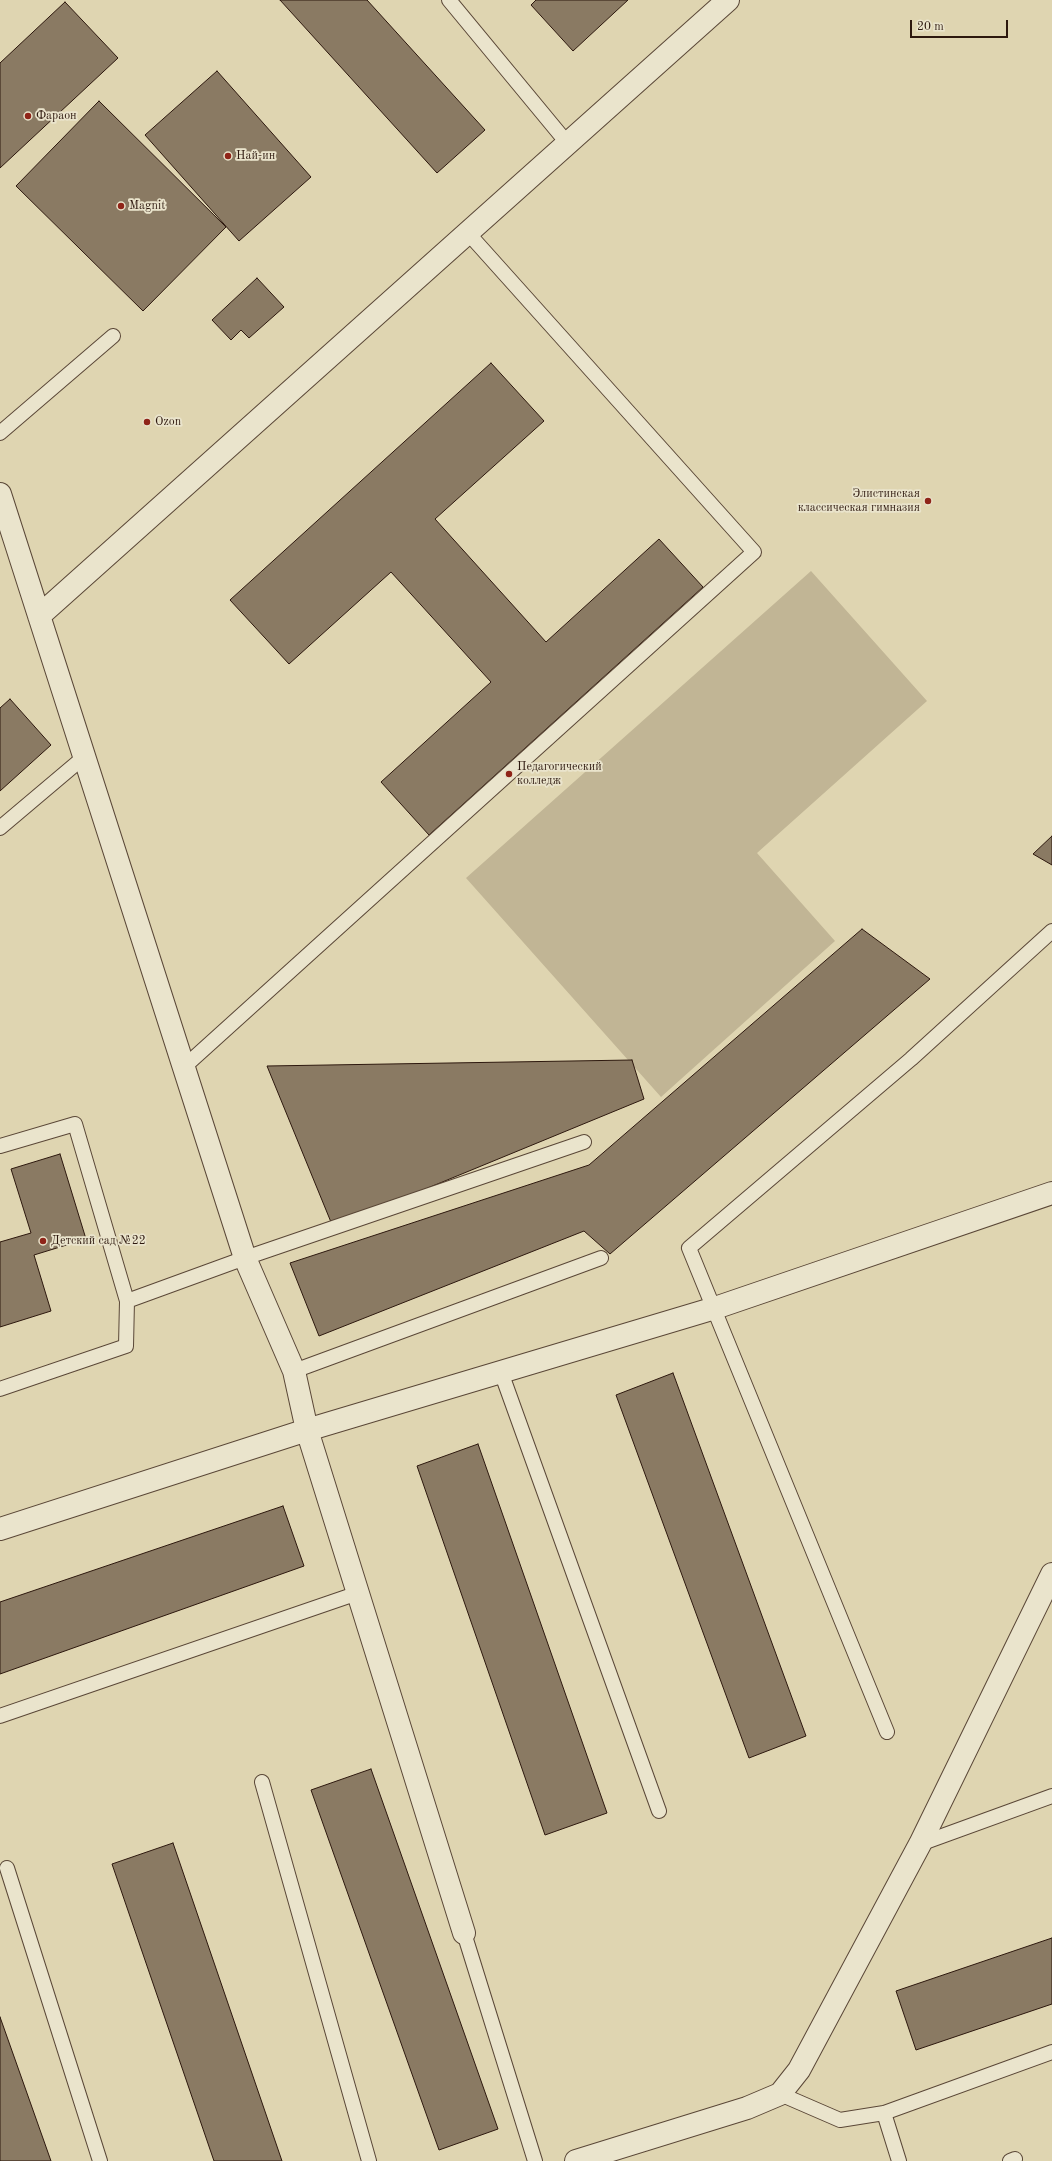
<!DOCTYPE html>
<meta charset="utf-8">
<style>
body{margin:0}
#map{position:relative;width:1052px;height:2161px;overflow:hidden;background:#dfd5b1;font-family:"Old Standard TT",serif}
canvas{display:block}
.scale{position:absolute;left:910px;top:20px;width:98px;height:18px;box-sizing:border-box;border:2px solid #2d180e;border-top:0;padding-left:5px;font-size:12px;line-height:14px;white-space:nowrap;color:#2d180e;-webkit-text-stroke:3px #eae4cc;paint-order:stroke}
</style>
<div id="map">
<canvas width="1052" height="2161"></canvas>
<div class="scale">20 m</div>
</div>
<script>
const ctx = document.querySelector('canvas').getContext('2d');
ctx.lineJoin = 'round';
function paint(path, color) {
  ctx.fillStyle = color;
  ctx.fill(path, 'evenodd');
}
function shape(rows) {
  const path = new Path2D();
  for (const r of rows) {
    path.moveTo(r[0], r[1]);
    for (let i = 2; i < r.length; i += 2) path.lineTo(r[i], r[i + 1]);
  }
  return path;
}
function strokePath(path, color, width, dash) {
  ctx.strokeStyle = color;
  ctx.lineWidth = width;
  ctx.lineCap = dash ? 'butt' : 'round';
  ctx.setLineDash(dash || []);
  ctx.stroke(path);
}
function write(font, color, halo, rows, align = 'center') {
  ctx.font = font + ' "Old Standard TT",serif';
  ctx.lineWidth = 3.5;
  ctx.setLineDash([]);
  ctx.textBaseline = 'middle';
  ctx.strokeStyle = halo;
  ctx.fillStyle = color;
  for (const [text, x, y, turn = 0] of rows) {
    ctx.save();
    ctx.translate(x, y);
    ctx.rotate((+turn || 0) * Math.PI / 180);
    ctx.textAlign = isNaN(turn) ? turn : align;
    if (halo) ctx.strokeText(text, 0, 0);
    ctx.fillText(text, 0, 0);
    ctx.restore();
  }
}
paint(shape([
 [811,571,927,701,757,853,835,941,661,1097,466,878]
]), '#c1b595');
const building = shape([
 [280,0,367,0,485,130,437,173,280,0],
 [536,0,628,0,573,51,531,5,536,0],
 [65,2,118,58,0,168,0,63,65,2],
 [217,71,311,177,239,241,145,135,217,71],
 [99,101,226,227,143,311,16,186,99,101],
 [257,278,284,307,249,338,241,330,231,340,212,320,257,278],
 [491,363,544,421,435,519,546,642,659,539,703,587,429,835,381,782,491,682,391,572,289,664,230,600,491,363],
 [10,699,51,745,0,791,0,708,10,699],
 [1052,836,1052,865,1033,854,1052,836],
 [862,929,930,979,610,1254,584,1231,319,1336,290,1263,589,1165,862,929],
 [632,1060,644,1099,333,1227,267,1066,632,1060],
 [60,1154,86,1239,34,1255,51,1311,0,1327,0,1242,31,1233,11,1169,60,1154],
 [673,1373,806,1736,749,1758,616,1395,673,1373],
 [478,1444,607,1813,545,1835,417,1466,478,1444],
 [283,1506,304,1566,0,1674,0,1602,283,1506],
 [371,1769,498,2129,439,2150,311,1790,371,1769],
 [173,1843,282,2161,214,2161,112,1864,173,1843],
 [1052,1938,1052,2004,916,2050,896,1991,1052,1938],
 [0,2017,51,2161,0,2161,0,2017]
]);
paint(building, '#8a7a63');
strokePath(building, '#2d180e', 1);
const service = shape([
 [449,0,568,144],
 [0,433,113,336],
 [0,828,84,757],
 [184,1067,754,552,468,233],
 [0,1146,75,1124,127,1301],
 [294,1371,601,1258],
 [501,1372,659,1811],
 [0,1389,126,1346,127,1301,245,1258,584,1142],
 [0,1716,358,1593],
 [887,1732,689,1248,911,1059,1052,931],
 [262,1782,369,2161],
 [920,1844,1052,1796],
 [7,1868,100,2161],
 [464,1933,535,2161],
 [780,2094,840,2120,884,2113,1052,2052],
 [884,2113,899,2161],
 [1010,2161,1015,2159]
]);
const minor = shape([
 [0,494,245,1258,294,1371,307,1430,464,1933],
 [39,616,728,0],
 [0,1529,307,1430,715,1308,1052,1193],
 [576,2161,747,2108,780,2094,799,2070,920,1844,1052,1574]
]);
strokePath(service, '#5a4737', 16);
strokePath(minor, '#5a4737', 24);
strokePath(service, '#eae4cc', 14);
strokePath(minor, '#eae4cc', 22);
for (const [x, y, r, color] of [
 [28,116,4,"#8f2418"],
 [228,156,4,"#8f2418"],
 [121,206,4,"#8f2418"],
 [147,422,4,"#8f2418"],
 [928,501,4,"#8f2418"],
 [509,774,4,"#8f2418"],
 [43,1241,4,"#8f2418"]
]) {
  const dot = new Path2D();
  dot.arc(x, y, r, 0, 2 * Math.PI);
  ctx.fillStyle = color;
  ctx.fill(dot);
  strokePath(dot, '#eae4cc', 1.5);
}
write('12px', '#2d180e', '#eae4cc', [
 ["Фараон",36,116],
 ["Най-ин",236,156],
 ["Magnit",129,206],
 ["Ozon",155,422],
 ["Элистинская",920,494,"right"],
 ["классическая гимназия",920,508,"right"],
 ["Педагогический",517,767],
 ["колледж",517,781],
 ["Детский сад №22",51,1241]
], 'left');
</script>
